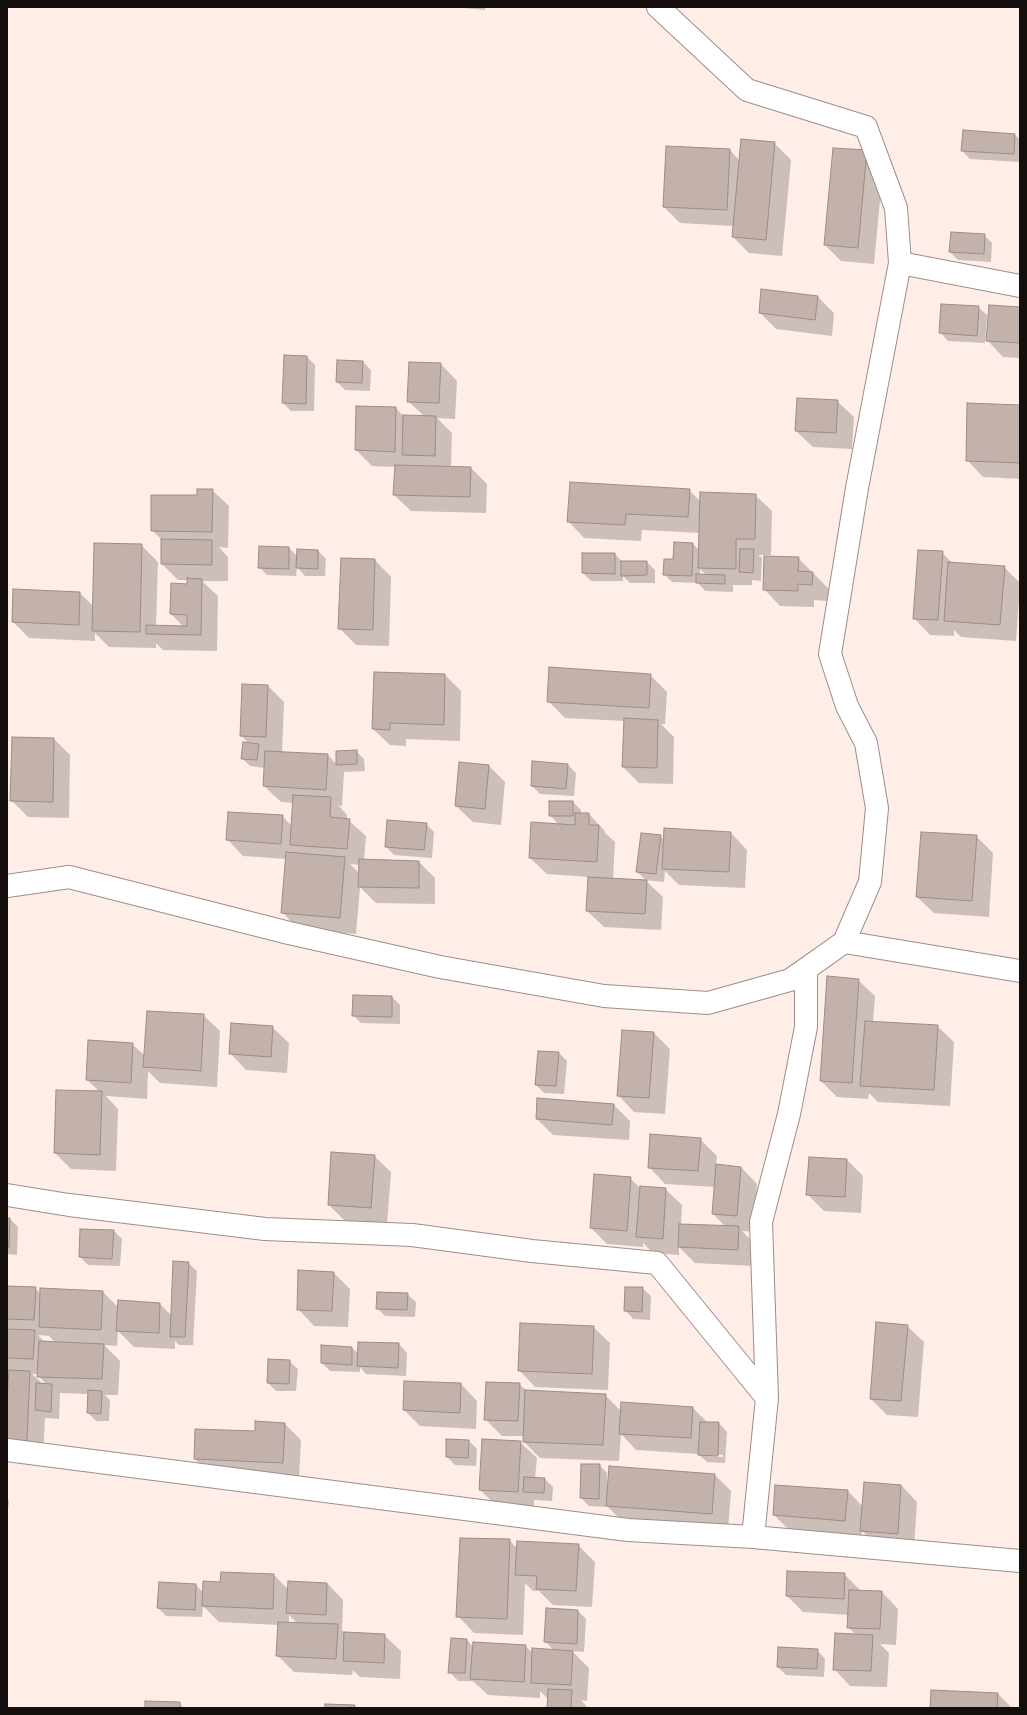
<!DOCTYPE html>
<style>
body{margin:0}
#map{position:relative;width:1027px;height:1715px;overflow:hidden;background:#ffeee7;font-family:Ubuntu,sans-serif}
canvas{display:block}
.frame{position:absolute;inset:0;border:8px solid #140e0c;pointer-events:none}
</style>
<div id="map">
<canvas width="1027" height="1715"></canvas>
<div class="frame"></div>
</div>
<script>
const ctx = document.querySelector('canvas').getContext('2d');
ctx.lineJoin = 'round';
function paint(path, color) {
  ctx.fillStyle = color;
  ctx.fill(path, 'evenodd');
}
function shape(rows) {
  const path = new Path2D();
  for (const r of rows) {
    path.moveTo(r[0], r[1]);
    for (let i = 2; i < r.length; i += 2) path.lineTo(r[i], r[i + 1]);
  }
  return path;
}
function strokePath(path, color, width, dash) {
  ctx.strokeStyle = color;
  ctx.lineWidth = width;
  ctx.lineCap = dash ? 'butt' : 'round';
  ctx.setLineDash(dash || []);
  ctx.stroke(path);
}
paint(shape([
 [453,7,485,7,485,10],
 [1015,135,1020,140,1020,162,970,159,962,151],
 [774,143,791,160,782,256,749,253,733,237,734,226,680,223,664,207,730,150,740,161],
 [866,151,883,168,874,264,841,261,825,245],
 [984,235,992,243,991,262,958,260,950,252],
 [818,297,834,313,832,336,776,329,760,313],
 [978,307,987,315,985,343,948,341,940,332],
 [1020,308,1020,358,1003,357,987,340],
 [285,356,307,357,315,365,314,411,291,411,283,403],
 [363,362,371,370,370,391,345,390,337,382],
 [441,364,457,381,455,419,437,418,452,433,451,467,471,468,487,484,486,513,411,511,394,495,395,467,372,466,356,450,396,408,403,416,424,416,408,401],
 [837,401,854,417,852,449,813,447,796,431],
 [1020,406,1020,479,983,477,967,460],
 [212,490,229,506,228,548,219,547,228,557,228,581,202,581,218,596,217,651,163,650,156,643,156,648,109,647,95,633,95,641,29,638,13,622,14,590,80,593,93,606,141,545,158,562,156,626,184,627,171,614,188,585,188,580,178,580,162,564,162,540,152,530,198,496],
 [689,490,700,501,755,495,772,511,771,555,758,555,762,558,761,581,752,580,752,585,733,585,733,592,705,591,698,583,672,582,664,574,674,560,693,544,699,550,700,533,642,530,641,541,584,538,568,521],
 [700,569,704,573,707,575,700,575],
 [289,548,298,557,318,551,326,559,325,576,305,576,297,567,296,576,267,575,259,567],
 [942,552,953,564,1004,567,1020,583,1016,641,961,637,954,630,954,636,930,635,914,618],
 [615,554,622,562,647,562,655,570,655,583,630,583,623,576,623,581,591,581,583,573],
 [798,558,829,589,828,601,814,600,814,607,780,606,764,589],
 [375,560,391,577,389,646,356,645,339,628],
 [445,675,461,691,460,741,406,739,406,746,390,745,373,729],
 [650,675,667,692,665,724,661,724,674,737,673,784,639,783,623,767,625,721,565,718,548,701],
 [268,686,284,702,282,753,328,755,337,765,356,751,364,759,365,771,344,772,342,806,338,805,347,815,347,819,366,836,364,860,419,862,435,878,435,904,376,903,360,887,356,934,298,929,282,912,286,859,243,856,227,839,282,816,292,826,294,803,281,802,264,786,265,768,250,766,242,758,249,744,241,735],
 [350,864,360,865,359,873],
 [54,739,70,755,69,818,28,817,11,800],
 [568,765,576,773,574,796,540,794,532,786],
 [489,766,505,782,501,825,473,822,456,806],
 [550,802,573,802,581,810,581,814,589,814,605,831,605,833,615,842,613,879,647,881,637,872,660,836,664,840,731,833,747,850,745,888,679,885,665,871,664,882,645,880,663,897,661,930,604,927,587,911,589,877,547,874,530,858,559,825,550,815],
 [426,824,434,832,432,858,394,855,386,847],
 [976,836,993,853,989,917,934,913,917,897],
 [858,980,875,996,873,1022,937,1026,954,1042,950,1106,878,1102,869,1093,868,1099,837,1097,821,1081],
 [392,997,400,1005,400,1024,361,1023,353,1015],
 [203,1015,220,1031,217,1087,160,1083,148,1071,147,1099,106,1096,118,1109,116,1171,71,1169,55,1153,57,1091,100,1092,87,1080,132,1044,145,1056],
 [272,1027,289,1043,287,1073,246,1070,230,1053],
 [654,1033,670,1049,665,1114,634,1112,618,1095],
 [559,1053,567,1061,564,1094,544,1093,536,1085],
 [614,1105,630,1121,629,1140,553,1135,537,1119],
 [700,1139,717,1156,716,1165,741,1167,757,1184,754,1232,742,1231,755,1244,754,1266,695,1263,679,1247,679,1255,653,1253,643,1243,643,1247,607,1244,591,1228,630,1178,640,1188,665,1189,682,1205,681,1225,726,1227,713,1214,715,1187,665,1184,649,1167],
 [374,1156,391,1172,387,1224,345,1221,329,1205],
 [809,1158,847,1160,863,1176,861,1213,824,1211,807,1194],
 [7,1219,10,1219,18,1227,17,1255,7,1254],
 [114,1231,122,1239,120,1266,88,1265,80,1257],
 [188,1263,197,1271,193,1345,179,1345,175,1341,175,1349,134,1347,118,1331,117,1346,104,1345,120,1361,118,1395,105,1395,110,1400,109,1421,96,1421,88,1413,89,1394,60,1393,59,1419,45,1418,43,1457,16,1456,7,1400,10,1373,7,1373,7,1330,10,1330,7,1327,7,1287,35,1288,41,1294,41,1289,103,1292,118,1307,160,1304,172,1316],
 [38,1335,49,1336,56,1343,45,1343],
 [32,1374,38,1374,46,1385,43,1384],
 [334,1273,350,1289,348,1327,314,1326,298,1309],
 [642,1288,651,1296,650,1320,633,1319,625,1310],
 [407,1294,416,1302,415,1317,385,1316,377,1308],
 [907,1326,924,1342,918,1417,887,1415,871,1399],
 [593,1327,610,1343,608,1390,535,1387,519,1370],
 [399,1344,407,1353,406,1376,366,1374,360,1367,360,1372,330,1371,322,1363,352,1348,359,1354],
 [289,1361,298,1369,296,1391,276,1391,268,1383],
 [461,1384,477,1401,476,1429,420,1426,404,1410],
 [519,1384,527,1391,605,1395,621,1411,693,1408,708,1423,719,1423,727,1432,725,1463,707,1462,698,1454,636,1450,621,1434,619,1461,540,1458,524,1442,524,1436,502,1436,485,1419],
 [707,1454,723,1455,723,1457,707,1456],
 [285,1424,301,1440,299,1479,211,1475,195,1459,256,1432],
 [469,1441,477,1449,476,1466,455,1465,447,1457],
 [520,1442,537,1458,535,1478,545,1479,553,1487,552,1501,534,1500,534,1508,497,1506,480,1490],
 [599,1465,607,1473,607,1485,715,1475,731,1491,728,1530,623,1522,606,1505,606,1507,589,1506,581,1498],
 [864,1483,901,1485,917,1502,914,1549,878,1547,862,1531,861,1537,790,1531,774,1515,848,1491,863,1507],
 [7,1499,9,1501,7,1519],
 [509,1540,518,1549,578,1545,595,1562,592,1607,553,1605,539,1591,533,1591,525,1583,523,1635,474,1633,458,1616],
 [844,1574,861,1591,882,1592,898,1609,896,1645,880,1644,889,1653,887,1687,850,1686,834,1669,856,1635,848,1627,849,1615,803,1612,787,1596],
 [274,1575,288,1589,327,1583,343,1600,342,1630,345,1633,384,1635,401,1651,400,1679,360,1677,353,1670,352,1675,294,1672,278,1656,279,1625,219,1622,203,1606,202,1617,166,1616,158,1608,196,1585,203,1592,221,1583],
 [289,1615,298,1624,289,1623],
 [578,1611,586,1619,584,1652,572,1651,589,1668,587,1701,581,1700,588,1708,548,1708,548,1699,540,1691,540,1698,488,1695,473,1681,458,1681,450,1672,467,1640,473,1647,525,1646,533,1653,554,1651,545,1641],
 [817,1650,825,1659,824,1677,786,1675,778,1667],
 [998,1694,1012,1708,931,1708],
 [179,1703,184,1708,146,1708]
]), '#0003');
const building = shape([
 [963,130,1015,134,1014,154,961,151,963,130],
 [741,139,775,142,766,240,732,237,741,139],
 [666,146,730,149,727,210,663,207,666,146],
 [833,148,867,150,858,248,824,245,833,148],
 [951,232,985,234,984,254,949,252,951,232],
 [761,289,818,296,815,320,759,313,761,289],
 [941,304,979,306,977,336,939,333,941,304],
 [989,305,1020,307,1020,343,986,341,989,305],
 [284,355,307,356,306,404,282,403,284,355],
 [337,360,363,361,362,383,336,382,337,360],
 [409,362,441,363,439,403,407,402,409,362],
 [797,398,838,400,836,433,795,431,797,398],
 [967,403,1020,405,1020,463,966,461,967,403],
 [356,406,396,407,395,452,355,450,356,406],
 [403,415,436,416,435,456,402,455,403,415],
 [395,465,471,467,470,497,393,495,395,465],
 [570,482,690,489,688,517,626,514,625,525,567,522,570,482],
 [197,489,213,489,212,532,151,531,151,495,197,495,197,489],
 [700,492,756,494,755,539,736,539,736,569,698,568,700,492],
 [161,539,212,540,212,565,161,564,161,539],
 [674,542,693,543,692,576,663,575,664,559,673,559,674,542],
 [94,543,142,544,140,632,92,631,94,543],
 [259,546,289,547,289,569,258,568,259,546],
 [297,549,318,550,318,569,296,568,297,549],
 [740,549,754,549,753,573,739,572,740,549],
 [918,550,943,551,938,620,913,619,918,550],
 [582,553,615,553,615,574,582,573,582,553],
 [764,556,799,557,798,571,813,572,812,585,798,584,798,591,763,590,764,556],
 [341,558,375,559,373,630,338,629,341,558],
 [621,561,647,561,647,575,621,576,621,561],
 [948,562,1005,566,1000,625,944,621,948,562],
 [696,574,725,575,725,584,696,583,696,574],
 [187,578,202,579,201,635,146,634,146,625,187,626,187,615,170,614,171,583,187,584,187,578],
 [13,589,80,592,79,625,12,622,13,589],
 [549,667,651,674,649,708,547,702,549,667],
 [374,672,445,674,444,725,390,723,390,730,372,729,374,672],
 [242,684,268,685,266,737,240,736,242,684],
 [624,718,658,720,657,768,622,767,624,718],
 [12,737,54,738,53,802,10,801,12,737],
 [243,742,259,744,257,760,241,759,243,742],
 [357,750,357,764,336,765,336,751,357,750],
 [265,751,328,754,326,790,263,786,265,751],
 [532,761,568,764,566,789,531,786,532,761],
 [459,762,489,765,485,809,455,806,459,762],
 [293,795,331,797,330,817,350,819,347,849,290,845,293,795],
 [549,801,573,801,573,816,549,816,549,801],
 [228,812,283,815,281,844,226,840,228,812],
 [575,813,589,813,589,825,599,825,597,862,529,858,531,822,575,825,575,813],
 [387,820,427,823,424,850,385,847,387,820],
 [664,828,731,832,729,872,662,869,664,828],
 [921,832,977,835,972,901,916,897,921,832],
 [641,833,661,835,656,874,636,872,641,833],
 [286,852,345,857,340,918,281,913,286,852],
 [359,859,419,861,419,888,358,887,359,859],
 [588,877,647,880,645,914,586,911,588,877],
 [827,976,859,979,852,1083,820,1081,827,976],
 [353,995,392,996,392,1017,352,1016,353,995],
 [147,1011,204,1014,201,1071,143,1067,147,1011],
 [865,1021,938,1025,934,1090,860,1086,865,1021],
 [231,1023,273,1026,271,1057,229,1054,231,1023],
 [622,1030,654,1032,649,1098,617,1096,622,1030],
 [88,1040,133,1043,131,1083,86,1080,88,1040],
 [538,1051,559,1052,556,1086,535,1085,538,1051],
 [56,1090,102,1091,100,1155,54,1153,56,1090],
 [537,1098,614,1104,612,1125,536,1119,537,1098],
 [650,1134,701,1138,698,1171,648,1168,650,1134],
 [331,1152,375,1155,371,1208,328,1205,331,1152],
 [809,1157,847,1159,845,1197,806,1195,809,1157],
 [716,1164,741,1167,737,1216,712,1214,716,1164],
 [594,1174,631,1177,627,1231,590,1228,594,1174],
 [640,1186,666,1188,663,1239,636,1237,640,1186],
 [7,1218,10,1218,9,1247,7,1247,7,1218],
 [679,1224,739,1226,738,1250,678,1247,679,1224],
 [80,1229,114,1230,112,1259,79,1257,80,1229],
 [173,1261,189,1262,185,1337,170,1337,173,1261],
 [298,1270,334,1272,332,1311,297,1310,298,1270],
 [7,1286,36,1287,34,1320,7,1319,7,1286],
 [625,1287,643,1287,642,1312,624,1311,625,1287],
 [40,1288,103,1291,101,1330,39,1327,40,1288],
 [377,1292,408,1293,407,1310,376,1309,377,1292],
 [118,1300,160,1303,159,1333,116,1331,118,1300],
 [876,1322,908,1325,901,1401,870,1399,876,1322],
 [520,1323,594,1326,592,1374,518,1371,520,1323],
 [7,1329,35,1330,33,1359,7,1358,7,1329],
 [39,1341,104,1344,102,1379,37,1377,39,1341],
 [358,1342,399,1343,398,1368,357,1366,358,1342],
 [321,1345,352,1347,352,1365,321,1363,321,1345],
 [268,1359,290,1360,289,1384,267,1383,268,1359],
 [9,1370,30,1371,27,1441,7,1440,7,1399,9,1370],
 [404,1381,461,1383,460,1413,403,1410,404,1381],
 [486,1382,520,1383,518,1421,484,1420,486,1382],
 [36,1383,52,1384,51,1412,35,1410,36,1383],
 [88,1390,102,1391,101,1414,87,1413,88,1390],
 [525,1390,606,1394,603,1445,523,1442,525,1390],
 [621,1402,693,1407,691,1438,619,1434,621,1402],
 [255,1421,285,1423,283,1463,194,1459,195,1429,255,1431,255,1421],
 [700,1422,719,1422,718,1456,698,1455,700,1422],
 [446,1439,469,1440,468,1458,446,1457,446,1439],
 [482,1439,521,1441,518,1492,479,1490,482,1439],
 [581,1464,600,1464,599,1499,580,1498,581,1464],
 [609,1466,715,1474,712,1514,606,1506,609,1466],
 [524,1477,545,1478,544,1493,523,1492,524,1477],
 [864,1482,901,1485,898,1534,860,1531,864,1482],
 [775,1485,848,1490,845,1521,773,1515,775,1485],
 [460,1538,510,1539,507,1619,456,1617,460,1538],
 [517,1541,579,1544,576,1591,536,1589,537,1576,515,1575,517,1541],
 [787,1571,845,1573,844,1599,786,1596,787,1571],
 [221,1572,274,1574,273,1609,202,1606,203,1581,220,1582,221,1572],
 [288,1581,327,1583,326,1615,286,1613,288,1581],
 [159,1582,196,1584,195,1610,157,1608,159,1582],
 [849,1590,882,1591,880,1629,847,1628,849,1590],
 [546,1608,578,1610,577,1644,544,1642,546,1608],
 [278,1622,338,1624,336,1659,276,1656,278,1622],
 [344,1632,385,1634,384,1663,343,1661,344,1632],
 [835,1633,873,1635,871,1671,833,1670,835,1633],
 [451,1638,467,1639,465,1673,448,1673,451,1638],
 [473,1642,526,1645,524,1682,470,1679,473,1642],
 [778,1647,818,1649,817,1669,777,1667,778,1647],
 [532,1648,573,1651,571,1685,531,1683,532,1648],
 [548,1689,572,1690,571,1708,547,1708,548,1689],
 [931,1690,998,1693,997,1708,930,1708,931,1690],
 [145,1701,180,1702,180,1708,145,1708,145,1701],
 [325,1704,355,1705,355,1708,325,1708,325,1704]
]);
paint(building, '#c2b2ab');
strokePath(building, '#9b8c85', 1);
const minor = shape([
 [658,7,747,90,866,127,896,208,900,263,1020,286],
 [7,886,69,877,289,933,440,967,604,996,708,1003,790,980,806,969,844,942,870,882,877,808,866,743,847,706,830,654,857,488,900,263],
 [844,942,1020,971],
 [7,1195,69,1205,265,1229,412,1235,532,1251,657,1263,767,1398,753,1537],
 [767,1398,761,1222,789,1114,806,1027,806,969],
 [7,1450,628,1530,753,1537,1020,1561]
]);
strokePath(minor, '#9d8e88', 24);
strokePath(minor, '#fff', 22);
</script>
